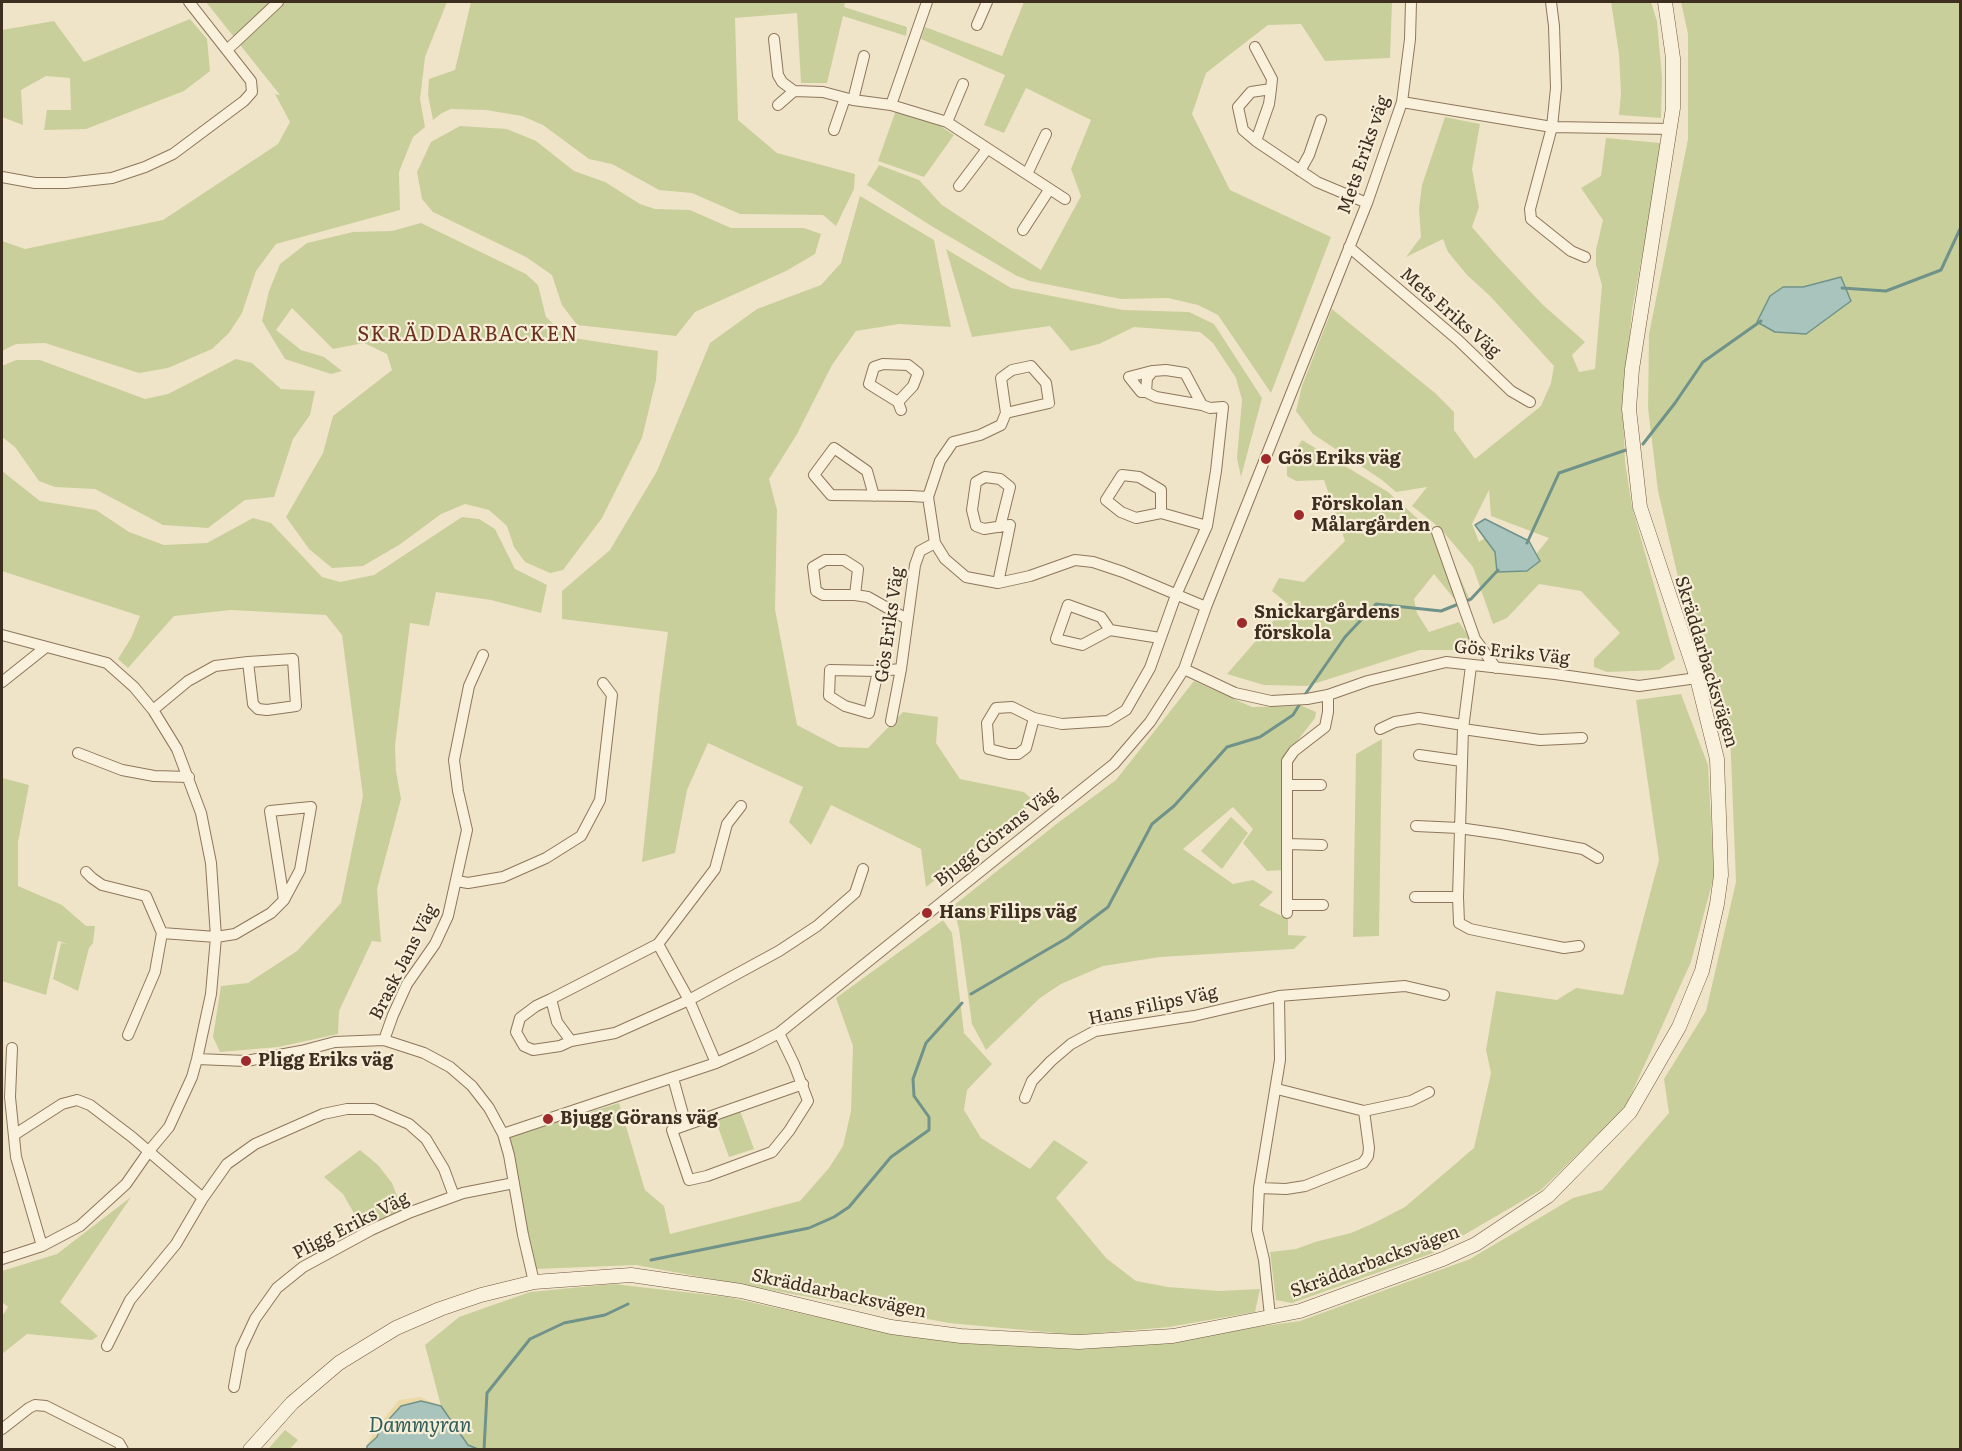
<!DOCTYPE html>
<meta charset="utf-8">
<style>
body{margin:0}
#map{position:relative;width:1962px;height:1451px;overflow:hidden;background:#f0e4c8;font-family:Literata,serif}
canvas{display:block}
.frame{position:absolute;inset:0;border:3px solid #3d2e20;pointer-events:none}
</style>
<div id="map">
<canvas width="1962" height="1451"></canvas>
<div class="frame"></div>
</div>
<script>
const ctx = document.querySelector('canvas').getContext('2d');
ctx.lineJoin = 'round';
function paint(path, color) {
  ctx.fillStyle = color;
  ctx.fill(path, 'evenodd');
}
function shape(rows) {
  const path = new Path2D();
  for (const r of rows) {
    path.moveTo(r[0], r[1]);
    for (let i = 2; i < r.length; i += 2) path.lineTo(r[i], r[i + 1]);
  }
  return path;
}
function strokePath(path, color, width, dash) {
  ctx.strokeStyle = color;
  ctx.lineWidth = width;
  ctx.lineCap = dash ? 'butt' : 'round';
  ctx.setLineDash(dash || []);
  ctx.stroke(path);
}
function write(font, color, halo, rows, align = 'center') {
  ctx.font = font + ' Literata,serif';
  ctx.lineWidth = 4.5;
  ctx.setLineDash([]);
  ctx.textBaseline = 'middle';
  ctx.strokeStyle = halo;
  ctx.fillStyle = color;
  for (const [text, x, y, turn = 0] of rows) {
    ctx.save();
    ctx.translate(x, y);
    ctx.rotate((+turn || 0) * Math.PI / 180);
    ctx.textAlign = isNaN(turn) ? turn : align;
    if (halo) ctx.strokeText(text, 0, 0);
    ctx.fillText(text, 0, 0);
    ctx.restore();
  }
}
paint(shape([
 [206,2,447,2,425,57,420,99,425,127,413,137,399,172,400,210,276,244,256,271,242,313,229,333,212,349,168,368,139,373,45,343,16,344,2,351,2,241,25,249,163,220,278,144,290,122,275,94,280,95],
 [471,2,845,2,844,7,907,27,906,36,843,16,827,83,801,83,797,13,735,18,738,120,777,153,855,174,854,189,836,226,823,215,740,214,692,193,659,190,612,164,589,159,543,125,522,116,486,110,451,109,442,113,433,120,428,95,429,79,455,70],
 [1024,2,1392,2,1390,58,1325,61,1301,24,1268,25,1206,73,1192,114,1230,190,1331,237,1271,393,1218,315,1198,305,1168,298,1121,299,1030,281,1017,276,933,227,867,185,879,165,919,180,942,205,1041,270,1081,196,1071,169,1091,120,1026,88,1004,133,984,125,1005,75,921,39,925,27,1002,56],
 [1611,2,1651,2,1657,21,1662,77,1661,118,1619,115,1621,94,1619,54],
 [1681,2,1960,2,1960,1449,478,1449,468,1445,441,1406,425,1345,459,1317,530,1292,613,1284,728,1297,902,1336,1102,1348,1300,1321,1470,1259,1573,1198,1602,1190,1669,1113,1664,1079,1706,1011,1736,882,1730,733,1685,607,1658,491,1648,408,1649,334,1688,139,1688,34],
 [1840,277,1844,287,1757,323,1770,296,1783,287,1803,287],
 [190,19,207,39,210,71,184,91,86,129,44,130,47,110,71,110,70,78,46,76,21,90,23,125,2,117,2,30,54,21,84,62],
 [896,110,937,124,954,135,924,177,878,161],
 [1445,117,1480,124,1472,169,1479,207,1472,227,1496,255,1542,304,1585,342,1572,355,1579,372,1595,369,1602,285,1596,265,1596,250,1603,220,1581,188,1601,176,1606,138,1660,143,1656,181,1632,310,1623,408,1625,462,1632,507,1675,659,1659,670,1607,672,1594,667,1594,659,1620,633,1581,591,1539,584,1507,618,1493,624,1473,567,1440,528,1412,506,1427,487,1396,492,1382,480,1313,434,1296,411,1302,386,1332,309,1435,393,1454,412,1454,430,1475,459,1541,406,1551,383,1554,366,1490,296,1467,275,1448,252,1443,239,1406,257,1421,237,1419,209,1422,185],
 [1489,490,1491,516,1549,538,1528,564,1488,536,1479,542,1472,524],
 [460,126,507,129,536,141,574,171,605,182,640,204,655,209,690,210,731,228,804,228,821,234,815,254,786,271,695,312,676,336,577,325,562,305,552,275,526,257,433,212,422,199,417,172,431,142],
 [860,196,934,240,951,327,899,324,856,331,832,365,797,434,769,479,777,510,775,609,797,725,839,747,868,748,903,712,938,717,936,743,960,779,1024,792,1035,802,926,887,921,849,831,805,811,845,789,822,803,787,708,743,687,790,675,853,642,862,660,691,668,632,562,619,562,591,610,550,657,471,710,343,757,309,821,285,841,263],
 [421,223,526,274,538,285,546,317,567,337,658,351,656,380,642,438,602,518,563,570,550,573,525,562,514,547,507,526,489,510,465,504,441,514,399,545,363,566,332,568,309,549,286,517,323,453,333,416,392,370,387,354,364,343,333,349,292,308,276,330,301,350,324,357,342,371,331,374,285,359,262,321,269,291,280,264,307,243,353,232,392,231],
 [946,249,1011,288,1123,310,1189,312,1214,324,1262,398,1241,477,1237,458,1242,400,1236,378,1213,343,1200,332,1134,327,1099,344,1071,351,1050,326,972,337],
 [236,359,252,363,281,389,315,391,310,415,293,439,274,497,245,500,208,528,163,525,95,489,55,487,39,481,15,447,2,437,2,366,16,360,40,360,145,399,168,394],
 [1302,440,1388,492,1445,543,1469,598,1456,601,1434,574,1414,599,1417,613,1429,632,1459,622,1469,637,1468,646,1453,650,1420,650,1307,686,1264,685,1227,674,1288,604,1272,591,1279,578,1304,582,1345,541,1324,480,1296,481,1287,476,1287,465],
 [2,471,40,501,96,510,129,532,164,545,207,543,253,518,271,523,322,577,340,582,374,575,462,517,479,519,495,529,515,569,547,585,541,613,491,600,436,592,429,626,410,623,395,746,396,771,401,799,377,889,381,942,372,941,339,1011,338,1034,278,1047,220,1052,213,1037,221,986,248,983,297,951,341,903,363,796,342,635,326,615,231,610,174,616,128,668,118,659,131,638,140,616,2,571],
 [1194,681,1252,707,1302,706,1316,712,1315,718,1284,758,1283,870,1267,871,1243,843,1253,829,1233,807,1183,849,1233,884,1253,880,1273,892,1259,905,1288,919,1288,935,1307,936,1294,949,1160,957,1103,966,1061,984,1040,998,986,1050,972,1024,959,929,953,906,1059,822,1116,780],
 [1681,694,1708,765,1714,876,1691,962,1625,1108,1541,1190,1433,1253,1292,1303,1276,1300,1270,1252,1296,1249,1315,1242,1351,1233,1372,1224,1405,1207,1474,1148,1491,1073,1486,1050,1496,991,1557,1000,1576,988,1623,995,1659,860,1636,700],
 [1382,739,1379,936,1353,937,1356,754],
 [2,778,29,785,18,842,18,886,62,905,86,926,95,926,93,943,89,948,78,991,53,979,61,943,68,944,58,941,46,995,2,981],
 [1231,817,1248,833,1222,869,1201,851],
 [943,920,952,933,964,1033,992,1064,967,1090,964,1110,981,1138,1030,1169,1054,1140,1088,1162,1056,1198,1106,1258,1136,1281,1168,1287,1219,1291,1260,1289,1255,1312,1169,1327,1077,1335,949,1323,636,1265,535,1269,524,1220,510,1137,619,1103,645,1190,664,1206,670,1234,800,1201,829,1168,843,1146,851,1111,853,1046,836,998],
 [739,1108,754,1149,729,1157,715,1119],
 [360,1150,378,1165,392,1183,403,1211,363,1229,343,1194,324,1177],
 [131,1197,60,1302,98,1336,92,1340,27,1334,2,1354,2,1316,8,1307,2,1302,2,1271,57,1254],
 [285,1430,298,1440,290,1449,268,1449]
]), '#c9cf9b');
paint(shape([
 [420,1397,441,1406,421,1401,380,1429,377,1437,367,1446,373,1432,399,1400]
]), '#ecd9a5');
const water = shape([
 [1841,277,1851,301,1806,334,1775,332,1757,322,1770,296,1783,287,1803,287,1841,277],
 [1485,519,1529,541,1540,561,1527,571,1497,572,1495,552,1475,525,1485,519],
 [421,1401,441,1406,468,1445,478,1449,367,1449,367,1446,377,1437,380,1429,401,1406,421,1401]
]);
paint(water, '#a9c4bc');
strokePath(water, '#6f938a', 1.5);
strokePath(shape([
 [1842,288,1886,291,1941,270,1960,229],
 [1643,444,1675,403,1703,362,1761,321],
 [1527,543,1559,473,1626,450],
 [1304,696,1345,637,1376,604,1441,611,1471,599,1498,570],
 [971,994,1067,938,1108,907,1152,824,1174,806,1227,747,1260,737,1293,715,1301,702],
 [651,1260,809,1228,834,1217,849,1207,891,1157,929,1130,929,1117,914,1096,913,1079,926,1043,962,1003],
 [484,1450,487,1393,530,1339,564,1323,605,1315,628,1304]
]), '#6f938a', 3);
const street = shape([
 [1551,2,1554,26,1556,88,1552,127,1530,209,1531,219,1571,251,1585,257],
 [977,25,987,2],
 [774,39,778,75,782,82,794,91,823,92,853,100,891,105,947,122,1065,199],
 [1255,47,1272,79,1271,89],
 [227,50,278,2],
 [853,100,864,56],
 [1402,102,1552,127,1671,129],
 [778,105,794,91],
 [891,105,927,2],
 [947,122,963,84],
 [834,130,845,98],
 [1256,141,1269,104,1271,89,1251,92,1238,107,1243,130,1256,141,1317,182,1367,203],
 [1300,171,1309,155,1321,120],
 [1027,174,1046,134],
 [2,177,35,183,66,183,112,178,145,167,173,154,244,101,252,92,251,81,189,2],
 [959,186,987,149],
 [1023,230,1049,190],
 [1349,247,1458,340,1511,391,1530,402],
 [1146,392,1141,392,1129,377,1152,371],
 [898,402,913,386,918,373,908,365,883,364,874,367,869,384,898,402,901,410],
 [1006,413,1001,378,1012,370,1031,366,1046,383,1049,403,1006,413,1001,425,980,435,953,442,940,461,928,497,935,543,945,559,966,577,998,583,1030,576,1075,560,1093,562,1123,572,1206,607],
 [874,496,867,471,834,448,814,475,831,495,911,496,928,497],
 [1161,513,1136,518,1121,512,1106,500,1122,475,1139,477,1161,490,1161,513,1207,526],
 [1437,532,1475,639,1496,668],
 [998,583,1010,525,984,529,976,526,972,510,976,482,985,477,1000,479,1010,487,1000,527],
 [855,595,858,569,844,560,825,560,813,567,816,591,823,595,855,595,868,597,907,619],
 [1110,630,1082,645,1056,639,1068,605,1101,617,1110,630,1160,638],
 [2,635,107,663,134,687,153,710,177,749,201,813,211,863,216,937,211,994,197,1059,192,1077,169,1127,149,1151,126,1184,80,1226,42,1246,2,1259],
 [1471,666,1463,729,1458,897,1459,923,1470,929,1489,933,1564,948,1579,946],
 [1184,669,1235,693,1271,701,1307,699,1328,695,1368,681,1446,662,1555,674,1639,686,1697,678],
 [878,671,869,713,845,706,829,696,830,670,878,671,901,669],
 [2,682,46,647],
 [153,710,188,681,215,666,248,662,253,704,258,709,267,710,296,706,293,659,248,662],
 [1034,718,1026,748,1018,754,1009,754,989,749,987,723,996,708,1012,707,1034,718,1062,724,1108,721,1126,710,1150,668,1176,595,1207,526,1216,471,1223,407,1210,408,1202,405,1185,373,1166,370,1153,371,1147,378,1146,392,1156,397,1202,405],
 [891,721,901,669,915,565,920,551,935,543],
 [1380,729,1395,722,1419,718,1463,725],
 [1463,729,1540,740,1582,738],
 [78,753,122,770,154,776,189,777],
 [1419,755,1462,761],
 [1287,785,1321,785],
 [1416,826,1459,828,1501,834,1583,849,1598,858],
 [1288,844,1322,845],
 [86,872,92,878,102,885,146,896,162,933,216,937,235,934,271,913,284,900,300,870,311,807,270,811,284,900],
 [457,881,468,883,503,877,546,858,581,836,600,800,612,695,603,683],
 [1415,897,1458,897],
 [1287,905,1323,905],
 [1287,913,1287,761,1294,751,1325,727,1328,712,1328,695],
 [658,944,689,1000,716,1063],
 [551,999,658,944,715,869,727,824,741,806],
 [128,1035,155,972,162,933],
 [384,1040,393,1015,407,984,435,944,448,916,467,830,458,791,454,760,469,686,483,655],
 [571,1041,560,1046,533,1050,524,1046,516,1032,520,1018,536,1006,551,999,557,1022,571,1041,615,1033,689,1000,779,951,817,926,855,893,863,869],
 [12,1048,10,1097,16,1157,42,1246],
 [197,1059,246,1061,301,1051,335,1042,384,1040,424,1053,450,1067,472,1086,489,1108,503,1134,509,1155,523,1235,534,1282],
 [673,1078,686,1125,672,1130,689,1180,707,1176,772,1152,789,1131,808,1101,794,1064,779,1033],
 [1277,1089,1364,1111],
 [1025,1098,1032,1081,1051,1061,1071,1044,1095,1031,1194,1016,1279,996,1405,986,1444,995],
 [686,1125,803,1084],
 [503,1134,716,1063,752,1047,779,1033,1114,764,1150,722,1184,669,1206,607,1367,203,1402,102,1410,39,1411,2],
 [14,1135,62,1104,77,1100,90,1105,132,1137,203,1198,227,1164,255,1144,323,1114,347,1109,374,1109,409,1124,426,1139,444,1169,454,1196],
 [1259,1188,1286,1189,1305,1186,1363,1163,1368,1156,1369,1148,1364,1111,1411,1101,1429,1092],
 [1270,1316,1264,1260,1257,1230,1259,1188,1280,1060,1279,996],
 [107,1346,130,1300,176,1244,203,1198],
 [234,1387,241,1349,255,1319,277,1288,303,1267,371,1230,411,1212,463,1193,514,1183],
 [2,1429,29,1408,35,1405,46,1406,119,1443,123,1450]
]);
const secondary = shape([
 [250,1450,292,1403,339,1363,396,1328,440,1309,481,1295,534,1282,631,1275,741,1291,891,1327,961,1336,1079,1342,1173,1336,1300,1311,1443,1259,1476,1244,1548,1196,1630,1112,1679,1027,1702,971,1717,904,1721,875,1717,759,1697,678,1640,507,1629,409,1632,369,1673,108,1673,58,1665,2]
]);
strokePath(street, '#8d765c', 12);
strokePath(secondary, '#6f573f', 15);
strokePath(street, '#faf1dc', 10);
strokePath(secondary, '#faf1dc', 14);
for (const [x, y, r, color] of [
 [1266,459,6,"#9e2a2b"],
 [1299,515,6,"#9e2a2b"],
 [1242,623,6,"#9e2a2b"],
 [927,913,6,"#9e2a2b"],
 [246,1061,6,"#9e2a2b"],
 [548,1119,6,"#9e2a2b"]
]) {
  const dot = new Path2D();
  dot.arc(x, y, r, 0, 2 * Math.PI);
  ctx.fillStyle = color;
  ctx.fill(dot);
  strokePath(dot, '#f7eed8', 2);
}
write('18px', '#3d2e20', '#f7eed8', [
 ["Mets Eriks väg",1364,155,-71],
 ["Mets Eriks Väg",1450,313,41],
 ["Gös Eriks Väg",890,625,-82],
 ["Gös Eriks Väg",1512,653,6],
 ["Skräddarbacksvägen",1706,662,73],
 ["Bjugg Görans Väg",996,837,-38],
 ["Brask Jans Väg",404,962,-63],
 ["Hans Filips Väg",1153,1006,-12],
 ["Pligg Eriks Väg",351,1226,-27],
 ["Skräddarbacksvägen",1375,1262,-20],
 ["Skräddarbacksvägen",839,1294,12]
]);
write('bold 18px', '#3d2e20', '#f7eed8', [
 ["Gös Eriks väg",1278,459],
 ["Förskolan",1311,505],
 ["Målargården",1311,526],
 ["Snickargårdens",1254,613],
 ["förskola",1254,634],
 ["Hans Filips väg",939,913],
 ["Pligg Eriks väg",258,1061],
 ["Bjugg Görans väg",560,1119]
], 'left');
ctx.letterSpacing = '1.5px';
write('20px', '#6b2e1e', '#f7eed8', [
 ["SKRÄDDARBACKEN",468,335]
]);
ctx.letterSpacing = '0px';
write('italic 20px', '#2f5d5a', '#f7eed8', [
 ["Dammyran",420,1426]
]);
</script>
